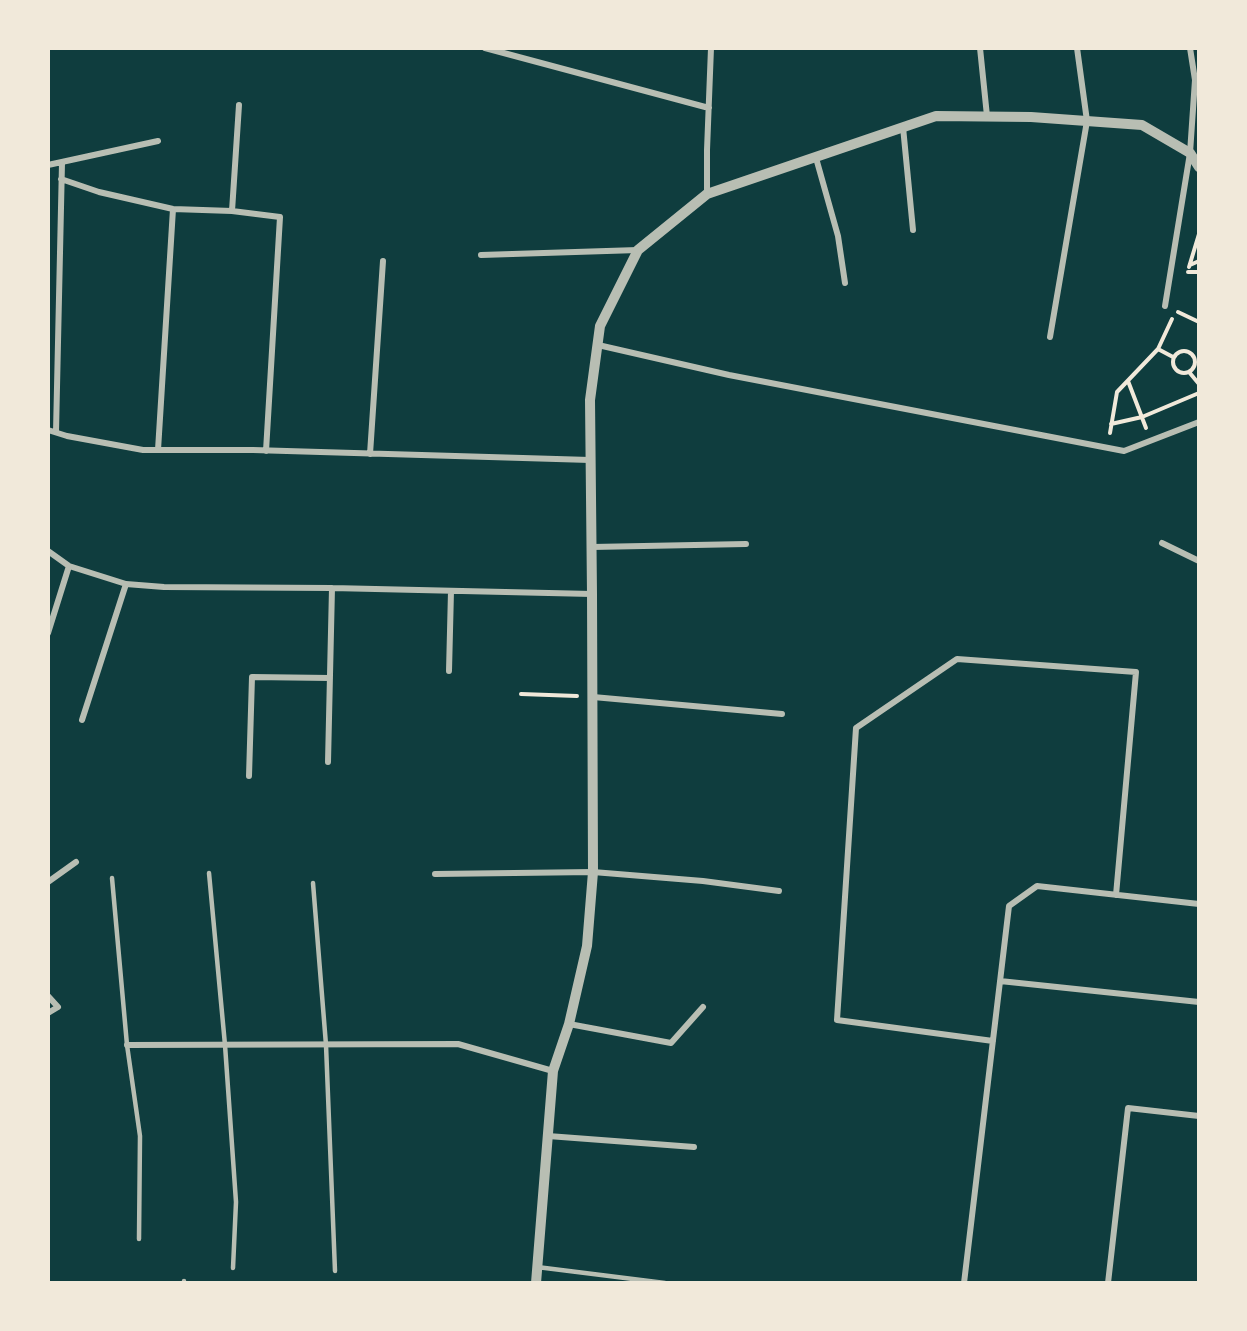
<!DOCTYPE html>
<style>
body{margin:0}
#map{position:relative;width:1247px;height:1331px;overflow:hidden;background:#0f3d3e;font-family:Ubuntu,sans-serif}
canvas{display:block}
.frame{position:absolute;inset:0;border:50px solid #f1e9da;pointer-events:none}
</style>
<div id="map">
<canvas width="1247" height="1331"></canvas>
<div class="frame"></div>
</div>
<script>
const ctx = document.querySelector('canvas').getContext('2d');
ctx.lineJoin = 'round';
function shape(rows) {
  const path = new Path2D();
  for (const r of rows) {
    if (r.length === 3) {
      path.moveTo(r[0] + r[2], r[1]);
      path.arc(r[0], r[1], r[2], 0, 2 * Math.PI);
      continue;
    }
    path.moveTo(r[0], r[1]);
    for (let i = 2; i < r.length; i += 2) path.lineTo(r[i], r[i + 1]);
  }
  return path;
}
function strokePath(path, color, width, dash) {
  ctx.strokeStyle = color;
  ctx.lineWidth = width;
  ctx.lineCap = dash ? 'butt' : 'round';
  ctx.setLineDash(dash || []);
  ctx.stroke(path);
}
strokePath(shape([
 [1190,265,1199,261],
 [1189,267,1199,234],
 [1188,272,1199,272],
 [1178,312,1199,322],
 [1158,349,1173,357],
 [1184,362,11],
 [1189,372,1199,384],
 [1128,381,1146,428],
 [1111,424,1142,417,1199,393],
 [1110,433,1117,392,1158,349,1172,319],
 [521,694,577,696]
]), '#f1e9da', 4);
strokePath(shape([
 [209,873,225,1045,236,1202,233,1268],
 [112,878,127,1045,140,1136,139,1239],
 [313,883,326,1045,335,1271],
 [537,1267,665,1283],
 [184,1283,184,1281]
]), '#b8beb3', 4.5);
strokePath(shape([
 [485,48,709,108],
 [980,48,987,116],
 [903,127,913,230],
 [816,158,838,236,845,283],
 [48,165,158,141],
 [61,179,99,192,173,209,232,211,280,217,266,451],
 [707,194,707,150,711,48],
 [232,211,239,105],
 [481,255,638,250],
 [1165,306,1190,153,1195,80,1190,48],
 [1050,337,1087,121,1077,48],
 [598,345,729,375,1124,451,1199,422],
 [48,430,67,436,143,450,253,450,590,460],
 [56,432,62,163],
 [158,450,173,209],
 [370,454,383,261],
 [1162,543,1199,561],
 [592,547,746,544],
 [48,551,69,566,126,584,164,587,332,588,592,594],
 [48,633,69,566],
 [449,671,451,591],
 [593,697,782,714],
 [82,720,126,584],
 [328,762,332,588],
 [249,776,252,677,330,678],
 [435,874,593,872,703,881,779,891],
 [48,882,76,862],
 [1000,981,1199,1002],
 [48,996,58,1007,48,1013],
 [569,1024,671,1043,703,1007],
 [993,1041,837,1020,856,728,957,659,1136,672,1116,895],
 [127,1045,458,1044,553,1071],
 [548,1136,694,1147],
 [964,1283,1009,906,1037,886,1199,904],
 [1108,1283,1128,1108,1199,1116]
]), '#b8beb3', 6);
strokePath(shape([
 [536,1283,553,1071,569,1024,587,946,593,872,592,594,590,400,600,326,638,250,707,194,936,116,1031,117,1142,125,1190,153,1199,167]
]), '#b8beb3', 10);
</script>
